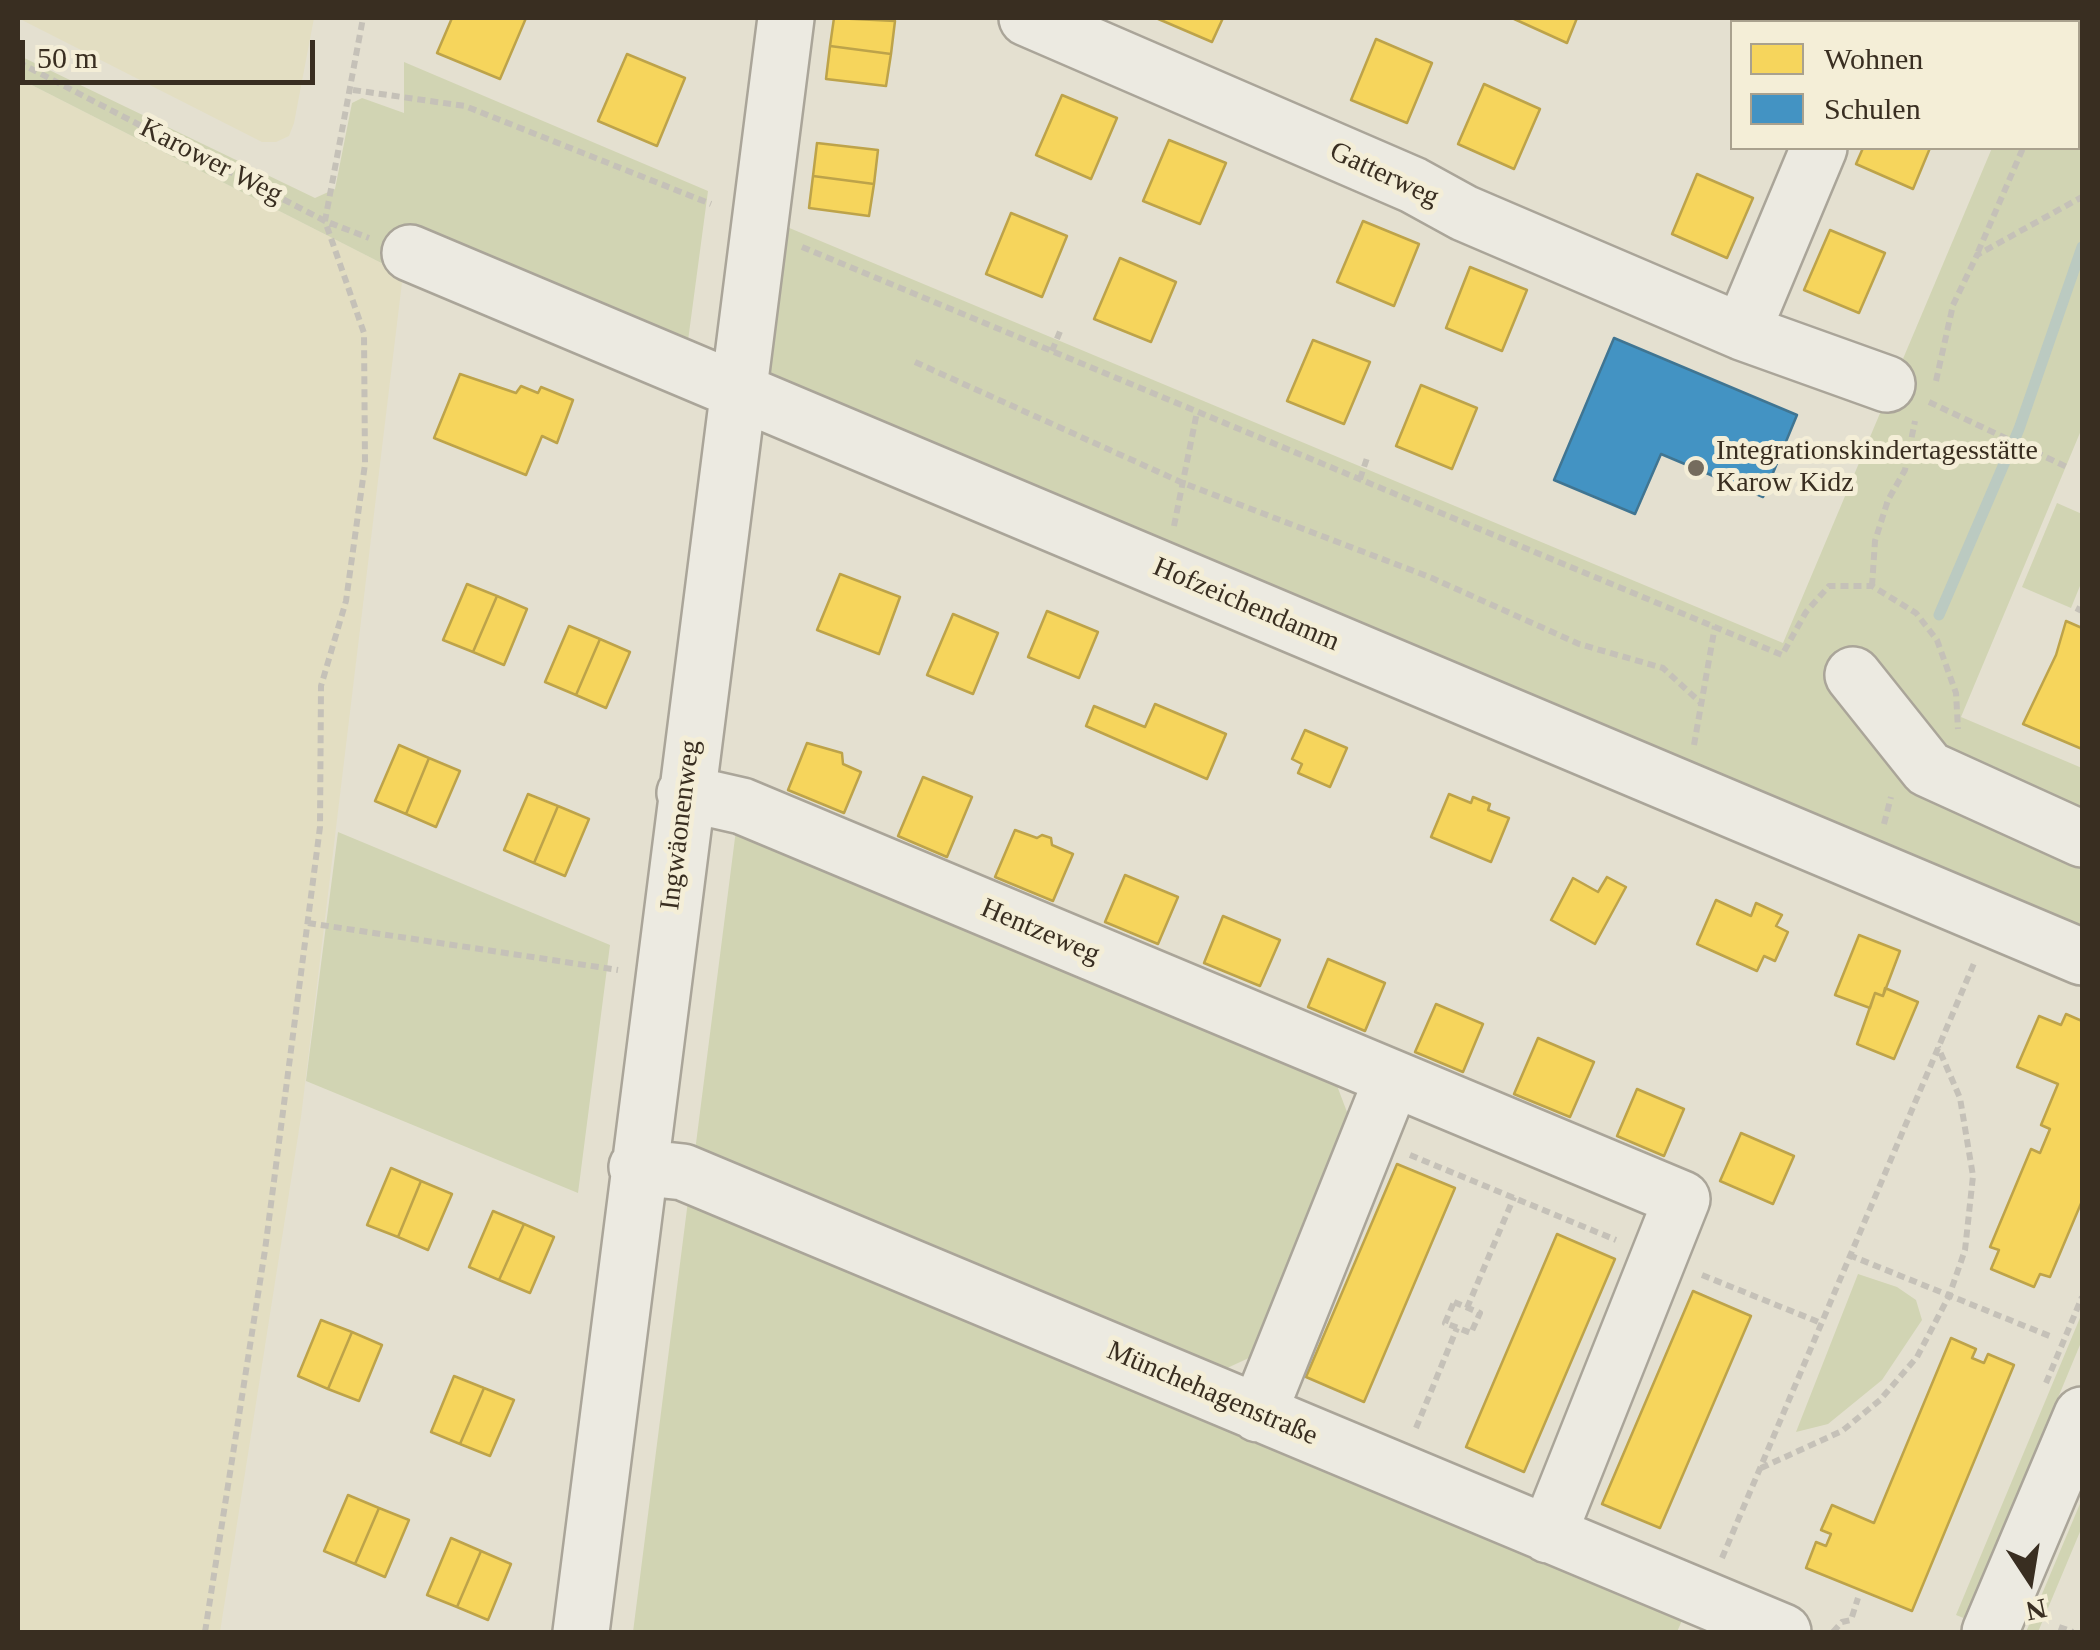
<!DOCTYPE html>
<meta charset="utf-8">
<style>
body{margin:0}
#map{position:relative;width:2100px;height:1650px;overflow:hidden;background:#e4e0d0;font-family:Georgia,serif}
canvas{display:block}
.frame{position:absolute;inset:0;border:20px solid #392e21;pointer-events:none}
.legend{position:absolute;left:1730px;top:20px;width:350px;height:130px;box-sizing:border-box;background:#f4eed7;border:2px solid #a9a18e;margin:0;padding:12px 18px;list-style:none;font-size:30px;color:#392e21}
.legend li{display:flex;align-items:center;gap:20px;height:50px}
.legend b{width:50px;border:2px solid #a9a18e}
.north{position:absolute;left:1980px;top:1530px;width:100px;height:100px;-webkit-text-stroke:8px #f4eed7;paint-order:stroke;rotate:168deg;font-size:28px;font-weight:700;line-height:40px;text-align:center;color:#392e21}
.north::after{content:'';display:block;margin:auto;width:35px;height:45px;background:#392e21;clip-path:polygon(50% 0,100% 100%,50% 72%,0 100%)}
.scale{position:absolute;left:20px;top:40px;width:295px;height:45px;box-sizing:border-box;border:5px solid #392e21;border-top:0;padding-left:12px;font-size:30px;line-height:35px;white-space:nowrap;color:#392e21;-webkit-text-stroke:8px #f4eed7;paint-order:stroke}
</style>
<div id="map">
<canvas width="2100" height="1650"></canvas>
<div class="frame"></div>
<ul class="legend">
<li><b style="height:28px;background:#f6d55c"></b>Wohnen</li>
<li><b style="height:28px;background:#4393c3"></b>Schulen</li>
</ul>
<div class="north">N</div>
<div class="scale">50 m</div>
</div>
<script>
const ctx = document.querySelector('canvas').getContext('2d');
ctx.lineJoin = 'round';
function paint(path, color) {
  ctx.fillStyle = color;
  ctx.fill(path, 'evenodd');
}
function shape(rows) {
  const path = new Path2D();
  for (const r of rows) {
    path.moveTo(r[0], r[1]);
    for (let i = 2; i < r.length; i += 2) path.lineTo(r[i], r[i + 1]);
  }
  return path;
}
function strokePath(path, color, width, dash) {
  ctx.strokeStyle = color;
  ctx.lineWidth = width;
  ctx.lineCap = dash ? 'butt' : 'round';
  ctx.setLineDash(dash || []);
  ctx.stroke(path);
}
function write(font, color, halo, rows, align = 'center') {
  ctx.font = font + ' Georgia,serif';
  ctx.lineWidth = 10;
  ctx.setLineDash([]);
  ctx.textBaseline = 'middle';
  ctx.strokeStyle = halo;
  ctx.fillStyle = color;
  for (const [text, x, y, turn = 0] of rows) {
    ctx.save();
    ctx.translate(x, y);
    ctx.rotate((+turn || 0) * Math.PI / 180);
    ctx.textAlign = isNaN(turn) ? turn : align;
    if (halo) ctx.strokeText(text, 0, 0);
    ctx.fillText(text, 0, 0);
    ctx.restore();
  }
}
paint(shape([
 [18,18,314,18,294,123,289,136,276,142,262,142],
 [18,78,403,274,301,1117,220,1632,18,1632]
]), '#e3dec2');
paint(shape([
 [2046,18,2082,18,2082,428,1961,717,2082,768,2082,935,766,381,787,227,1783,643,1992,148,2078,148,2078,22,2044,22],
 [18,55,315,198,335,189,352,103,362,98,404,113,404,62,708,191,687,348,402,227,403,274,18,78],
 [2057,503,2082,514,2082,581,2071,608,2022,587],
 [736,830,1336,1083,1350,1120,1251,1357,1212,1375,694,1159],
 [338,832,610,945,578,1193,306,1081],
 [688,1201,1683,1618,1677,1632,633,1632],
 [1858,1274,1897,1287,1916,1300,1922,1320,1882,1380,1828,1424,1796,1432],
 [2082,1313,2082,1340,1966,1619,1956,1615],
 [2082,1499,2082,1527,2038,1632,2026,1632]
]), '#d1d4b3');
const homes = shape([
 [452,18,526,18,500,79,437,53,452,18],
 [834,18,895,21,891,54,830,46,834,18],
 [1156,18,1223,18,1212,42,1156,18],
 [1512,18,1577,18,1567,43,1512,18],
 [1918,18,1984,18,1982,22,1916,22,1918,18],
 [1376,39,1432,63,1407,123,1351,100,1376,39],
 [830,46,891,54,886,86,826,79,830,46],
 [627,54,685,78,657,146,598,121,627,54],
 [1484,84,1540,109,1514,169,1458,144,1484,84],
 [1062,95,1117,118,1091,179,1036,155,1062,95],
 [1169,140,1226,163,1200,224,1143,201,1169,140],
 [817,143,878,150,874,184,813,176,817,143],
 [1863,148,1930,148,1913,189,1856,164,1863,148],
 [1697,174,1753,198,1727,258,1672,234,1697,174],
 [813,176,874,184,869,216,809,208,813,176],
 [1011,213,1067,236,1042,297,986,274,1011,213],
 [1363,221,1419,244,1394,306,1337,282,1363,221],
 [1830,230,1885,253,1859,313,1804,290,1830,230],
 [1120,258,1176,282,1151,342,1094,319,1120,258],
 [1470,267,1527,290,1502,351,1446,328,1470,267],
 [1313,340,1370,362,1344,424,1287,401,1313,340],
 [460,374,516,393,521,386,538,393,541,387,573,400,557,443,542,436,526,475,434,438,460,374],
 [1421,385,1477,408,1452,469,1396,446,1421,385],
 [840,574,900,597,879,654,817,630,840,574],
 [467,584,497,596,473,652,443,640,467,584],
 [497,596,527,609,504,665,473,652,497,596],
 [1047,611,1098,632,1079,678,1028,657,1047,611],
 [953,614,998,633,973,694,927,675,953,614],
 [2066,621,2082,628,2082,749,2023,724,2056,655,2066,621],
 [569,626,600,639,576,695,545,682,569,626],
 [600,639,630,652,606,708,576,695,600,639],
 [1155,704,1226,734,1207,779,1086,726,1094,706,1145,727,1155,704],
 [1305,730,1347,748,1330,787,1298,773,1302,764,1292,759,1305,730],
 [807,743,842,753,843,764,861,772,844,813,788,790,807,743],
 [399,745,429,758,406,814,375,801,399,745],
 [429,758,460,771,436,827,406,814,429,758],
 [923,777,972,797,947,857,898,836,923,777],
 [528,794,558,806,534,863,504,850,528,794],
 [1449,794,1471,803,1473,797,1490,804,1488,810,1509,818,1491,862,1431,837,1449,794],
 [558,806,589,819,565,876,534,863,558,806],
 [1015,830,1037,838,1042,835,1051,838,1052,845,1073,854,1053,901,995,877,1015,830],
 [1125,875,1178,897,1158,944,1105,922,1125,875],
 [1607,877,1626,887,1595,944,1551,920,1573,878,1598,892,1607,877],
 [1716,900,1751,916,1756,903,1782,915,1776,926,1788,932,1775,961,1764,956,1757,971,1697,944,1716,900],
 [1223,916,1280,940,1260,986,1204,963,1223,916],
 [1859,935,1900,951,1883,996,1875,993,1870,1008,1835,995,1859,935],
 [1328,959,1385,983,1365,1031,1308,1007,1328,959],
 [1885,988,1918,1002,1894,1059,1857,1044,1875,993,1883,996,1885,988],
 [1436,1004,1483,1024,1463,1072,1415,1052,1436,1004],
 [2066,1014,2082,1021,2082,1201,2050,1277,2040,1274,2034,1287,1991,1269,1999,1250,1990,1247,2031,1149,2040,1153,2050,1129,2041,1125,2058,1084,2017,1067,2039,1016,2061,1025,2066,1014],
 [1538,1038,1594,1062,1570,1117,1514,1094,1538,1038],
 [1637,1089,1684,1109,1664,1156,1617,1136,1637,1089],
 [1741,1133,1794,1156,1773,1204,1720,1181,1741,1133],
 [1397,1164,1455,1188,1364,1402,1306,1377,1397,1164],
 [391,1168,421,1181,398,1237,367,1225,391,1168],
 [421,1181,452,1194,428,1250,398,1237,421,1181],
 [493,1211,524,1224,499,1280,469,1267,493,1211],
 [524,1224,554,1237,530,1293,499,1280,524,1224],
 [1557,1234,1615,1259,1524,1472,1466,1447,1557,1234],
 [1693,1291,1751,1316,1660,1528,1602,1504,1693,1291],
 [321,1320,352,1332,328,1389,298,1376,321,1320],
 [352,1332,382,1345,359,1401,328,1389,352,1332],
 [1951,1338,1976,1349,1972,1358,1984,1363,1988,1354,2014,1365,1912,1611,1806,1568,1816,1542,1826,1546,1831,1534,1821,1530,1832,1505,1874,1523,1951,1338],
 [454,1376,484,1388,460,1444,431,1432,454,1376],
 [484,1388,514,1400,490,1456,460,1444,484,1388],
 [348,1495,379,1508,355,1564,324,1551,348,1495],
 [379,1508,409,1520,385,1577,355,1564,379,1508],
 [451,1538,481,1551,457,1607,427,1595,451,1538],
 [481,1551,511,1564,488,1620,457,1607,481,1551]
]);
paint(homes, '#f6d55c');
strokePath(homes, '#bda34a', 2.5);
const schools = shape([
 [1614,338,1797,415,1763,497,1661,454,1635,514,1554,480,1614,338]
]);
paint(schools, '#4393c3');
strokePath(schools, '#407592', 2.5);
strokePath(shape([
 [1939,615,2019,429,2082,247]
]), '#bbcac1', 11);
const minor = shape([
 [1027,18,1413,185,1464,213,1742,332,1887,384],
 [1872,22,1874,18],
 [410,253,2082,957],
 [1742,332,1819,148],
 [1853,675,1928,769,2082,839],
 [685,793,742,806,1682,1199,1548,1535],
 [637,1167,683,1172,1783,1632],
 [1258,1414,1392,1080],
 [581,1632,786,18],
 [1990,1632,2082,1415]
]);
strokePath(minor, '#aaa599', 60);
strokePath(shape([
 [2078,34,2082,32],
 [18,62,325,221,369,238],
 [353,90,465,106,711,204],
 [802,247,1782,655,1806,612,1829,586,1872,586,1916,613,1937,640,1956,693,1958,729],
 [1978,252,2023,148],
 [1052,351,1061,329],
 [915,362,1183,483,1432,578,1579,644,1663,668,1701,703],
 [1936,381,1953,305,1977,255,2082,197],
 [1929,402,2069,468],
 [1360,479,1368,455],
 [1174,526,1197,412],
 [1872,586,1875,541,1888,500,1905,470,1915,421],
 [2076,608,2082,611],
 [1694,745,1715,626],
 [1884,824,1891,797],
 [308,923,618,970],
 [1410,1155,1616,1240],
 [1849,1255,2052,1337],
 [1702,1275,1821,1323],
 [1454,1302,1480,1313,1471,1333,1445,1323,1454,1302],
 [1467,1308,1514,1197],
 [2046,1383,2082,1297],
 [1416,1428,1457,1328],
 [1761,1468,1842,1431,1880,1400,1917,1357,1949,1296,1965,1250,1973,1176,1960,1098,1938,1047],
 [1722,1558,1975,961],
 [2059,1627,2073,1632],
 [205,1632,265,1250,320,827,321,686,346,601,365,464,364,333,325,221,363,18],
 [1833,1632,1842,1622,1851,1620,1858,1598]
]), '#c5c1b8', 6, [8, 5]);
strokePath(minor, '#eceae1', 55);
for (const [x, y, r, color] of [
 [1696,468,10,"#756c5e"]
]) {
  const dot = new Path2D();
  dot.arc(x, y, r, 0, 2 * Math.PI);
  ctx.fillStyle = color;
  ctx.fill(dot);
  strokePath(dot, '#f4eed7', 4);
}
write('28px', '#392e21', '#f4eed7', [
 ["Karower Weg",211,162,27],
 ["Gatterweg",1384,175,25],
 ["Hofzeichendamm",1246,605,23],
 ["Ingwäonenweg",681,825,-83],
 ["Hentzeweg",1040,932,23],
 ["Münchehagenstraße",1212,1394,23]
]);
write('28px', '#392e21', '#f4eed7', [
 ["Integrationskindertagesstätte",1716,452],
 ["Karow Kidz",1716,484]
], 'left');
</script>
